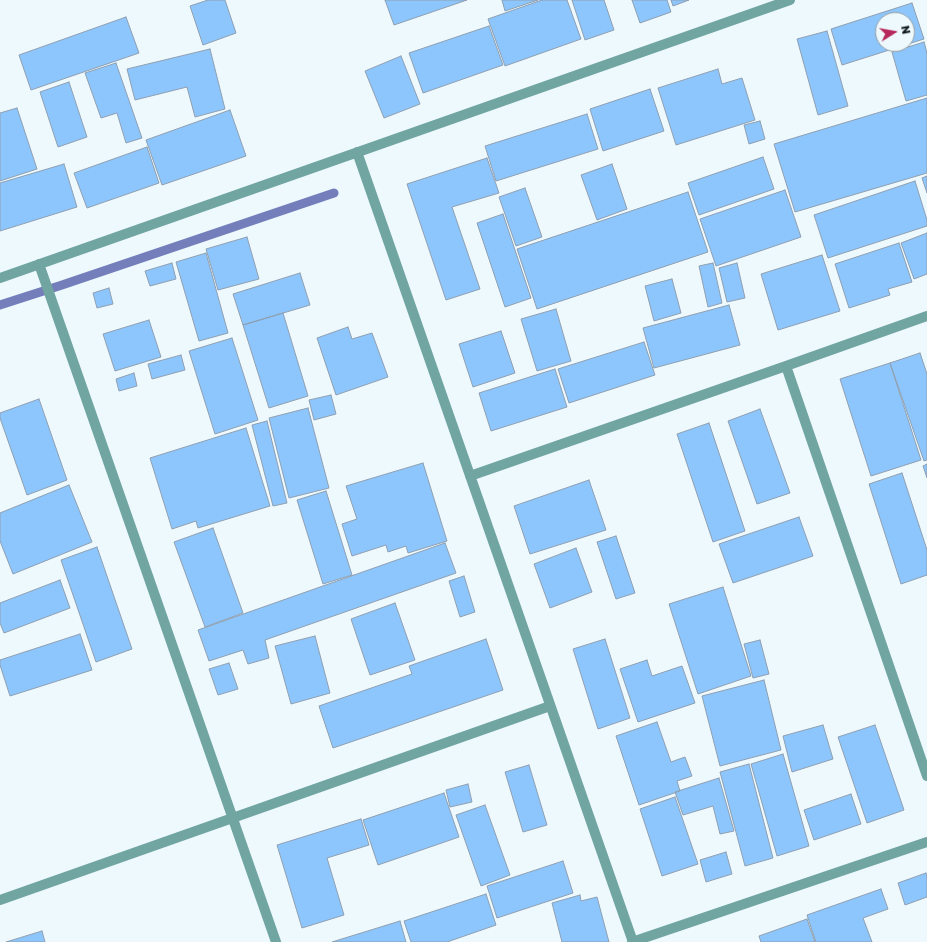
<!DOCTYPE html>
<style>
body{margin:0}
#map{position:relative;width:927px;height:942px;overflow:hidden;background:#eef9fd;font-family:"Golos Text",sans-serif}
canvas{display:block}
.north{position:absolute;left:875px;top:12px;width:40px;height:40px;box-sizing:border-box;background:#eef9fd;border:1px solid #949fa3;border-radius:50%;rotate:79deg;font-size:11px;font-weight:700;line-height:16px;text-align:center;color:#0e181b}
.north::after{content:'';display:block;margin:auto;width:14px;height:18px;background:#b7295d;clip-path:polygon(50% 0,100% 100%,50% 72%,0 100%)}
</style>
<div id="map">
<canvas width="927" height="942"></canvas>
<div class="north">N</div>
</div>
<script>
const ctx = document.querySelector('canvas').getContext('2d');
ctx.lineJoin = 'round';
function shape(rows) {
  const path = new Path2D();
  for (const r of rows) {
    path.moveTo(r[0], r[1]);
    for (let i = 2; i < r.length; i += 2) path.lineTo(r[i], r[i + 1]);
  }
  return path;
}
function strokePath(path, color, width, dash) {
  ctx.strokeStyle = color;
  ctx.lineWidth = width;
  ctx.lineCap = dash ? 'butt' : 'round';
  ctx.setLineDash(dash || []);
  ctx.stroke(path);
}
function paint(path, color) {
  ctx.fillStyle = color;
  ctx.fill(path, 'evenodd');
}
strokePath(shape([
 [0,305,62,285,334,193]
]), '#737ebb', 9);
const building = shape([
 [208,0,225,0,236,33,203,45,190,6,208,0],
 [385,0,467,0,394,25,385,0],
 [502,0,538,0,505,11,502,0],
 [542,0,567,0,581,39,505,66,488,19,542,0],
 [572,0,604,0,614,30,585,40,572,0],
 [632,0,667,0,671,12,640,23,632,0],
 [671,0,689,0,673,6,671,0],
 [912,3,924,39,842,65,831,29,912,3],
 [883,20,907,20,907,44,883,44,883,20],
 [126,17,139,53,31,90,19,55,126,17],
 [489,26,503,65,423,93,409,53,489,26],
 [827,31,848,106,818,115,797,39,827,31],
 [924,42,927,53,927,95,906,101,892,52,924,42],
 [210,49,225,109,195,117,187,87,135,100,127,69,210,49],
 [401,56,420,104,384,118,365,71,401,56],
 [116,63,142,138,126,143,117,113,101,118,85,73,116,63],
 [718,69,722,84,742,78,755,120,676,145,658,88,718,69],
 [69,82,87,137,58,147,40,92,69,82],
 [650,89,664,131,603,151,590,109,650,89],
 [927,98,927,173,795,212,774,144,927,98],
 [17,108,37,169,0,181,0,113,17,108],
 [230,110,246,156,162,185,146,140,230,110],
 [587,114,598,149,496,181,485,146,587,114],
 [760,121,765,139,749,144,744,125,760,121],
 [147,147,159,183,87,208,74,173,147,147],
 [763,157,774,189,699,215,688,183,763,157],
 [487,158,499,193,452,207,480,289,446,300,407,184,487,158],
 [64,164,77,207,0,231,0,183,64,164],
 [612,164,627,209,597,220,581,175,612,164],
 [927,176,927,193,922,178,927,176],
 [915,181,927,220,927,226,828,258,814,215,915,181],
 [525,188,542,237,516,246,499,197,525,188],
 [785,190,801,237,716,266,700,219,785,190],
 [688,192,708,252,537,309,517,249,688,192],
 [503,214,531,298,505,307,477,223,503,214],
 [927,233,927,274,914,279,901,243,927,233],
 [247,237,259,279,218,290,206,249,247,237],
 [899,243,912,282,888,289,890,295,849,308,835,264,899,243],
 [206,253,228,333,199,341,176,262,206,253],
 [822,255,840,311,778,330,761,274,822,255],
 [172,263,176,279,150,286,145,271,172,263],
 [713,263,722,303,708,307,699,266,713,263],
 [737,263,745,298,727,302,719,268,737,263],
 [300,273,310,305,243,325,233,294,300,273],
 [672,279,681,313,654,321,645,286,672,279],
 [109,288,113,304,97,308,93,293,109,288],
 [729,305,740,345,654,368,643,328,729,305],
 [556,309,571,361,537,371,521,319,556,309],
 [283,313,308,396,269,408,243,325,283,313],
 [149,320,161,357,115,371,103,334,149,320],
 [348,327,352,339,372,333,388,377,336,395,317,338,348,327],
 [501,331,515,373,473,387,459,344,501,331],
 [232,338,258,420,215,434,189,351,232,338],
 [644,342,655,375,569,403,558,369,644,342],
 [920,353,927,374,927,460,924,461,890,363,920,353],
 [181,355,185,370,152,379,148,364,181,355],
 [890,363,921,460,871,476,840,379,890,363],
 [555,369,567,407,491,431,479,393,555,369],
 [134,373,137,386,119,391,116,379,134,373],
 [331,395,336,414,314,420,309,400,331,395],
 [39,399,67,480,27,495,0,418,0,413,39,399],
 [308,408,329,488,289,498,269,418,308,408],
 [760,409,790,493,757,504,728,421,760,409],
 [267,421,287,503,273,506,252,425,267,421],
 [709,423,745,531,713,542,677,434,709,423],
 [246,428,270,506,198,528,196,521,172,529,150,458,246,428],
 [423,463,447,541,408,553,406,546,388,552,386,545,352,556,342,524,357,519,346,486,423,463],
 [927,464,927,478,923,466,927,464],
 [902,473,927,550,927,575,901,584,869,484,902,473],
 [589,480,606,530,530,554,514,506,589,480],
 [69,485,92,542,13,574,0,541,0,513,69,485],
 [326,491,352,575,323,584,297,500,326,491],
 [799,517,813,556,733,583,719,544,799,517],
 [213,528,243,613,205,627,174,542,213,528],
 [616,536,635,593,616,599,597,542,616,536],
 [445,543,456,573,265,640,269,658,248,664,243,650,209,661,198,630,445,543],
 [97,547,132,649,96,662,61,560,97,547],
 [576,548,592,592,550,608,534,564,576,548],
 [464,576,475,612,460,617,449,581,464,576],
 [60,580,70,608,4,633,0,623,0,603,60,580],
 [723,587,751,676,698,694,669,604,723,587],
 [395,603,415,660,370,675,351,619,395,603],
 [80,634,92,670,10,696,0,665,0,660,80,634],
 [315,636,330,693,291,704,275,646,315,636],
 [486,639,503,690,333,748,319,706,412,674,409,666,486,639],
 [605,639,630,718,598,729,573,649,605,639],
 [760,640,769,674,753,678,744,644,760,640],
 [647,660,652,676,682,666,695,703,638,722,620,669,647,660],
 [229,663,238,689,218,695,209,669,229,663],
 [764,680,781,750,720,766,702,696,764,680],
 [657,722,671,762,685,757,692,776,677,781,680,791,639,805,616,736,657,722],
 [823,725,833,759,792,772,783,736,823,725],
 [875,725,904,810,867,823,838,737,875,725],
 [783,754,809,846,777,856,751,764,783,754],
 [749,764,773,858,745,866,720,772,749,764],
 [529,765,547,825,523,832,505,772,529,765],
 [719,778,734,831,720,834,713,806,683,815,675,792,719,778],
 [468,784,472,802,450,807,446,790,468,784],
 [444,793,459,837,378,865,363,820,444,793],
 [851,794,861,824,814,840,804,810,851,794],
 [675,797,698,864,662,876,640,809,675,797],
 [485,805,510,875,481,886,456,815,485,805],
 [361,819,369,845,327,858,344,915,302,928,277,845,361,819],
 [726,852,732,874,706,882,700,860,726,852],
 [563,861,573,893,497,918,487,886,563,861],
 [926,873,927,877,927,897,905,905,898,883,926,873],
 [881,889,888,909,863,918,872,942,816,942,807,915,881,889],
 [486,894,496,925,447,942,411,942,404,921,486,894],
 [580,895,581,901,597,897,609,942,562,942,552,903,580,895],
 [807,919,815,942,761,942,759,936,807,919],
 [400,921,406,942,332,942,400,921],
 [42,931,45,942,6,942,42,931]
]);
paint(building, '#8dc6fd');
strokePath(building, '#8e9fb1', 1);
strokePath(shape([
 [357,152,633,942],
 [39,264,276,942],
 [0,278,790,0],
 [786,366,927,776],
 [470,476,786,366,927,316],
 [0,900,550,706],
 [632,942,927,842]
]), '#71a5a2', 10);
</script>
